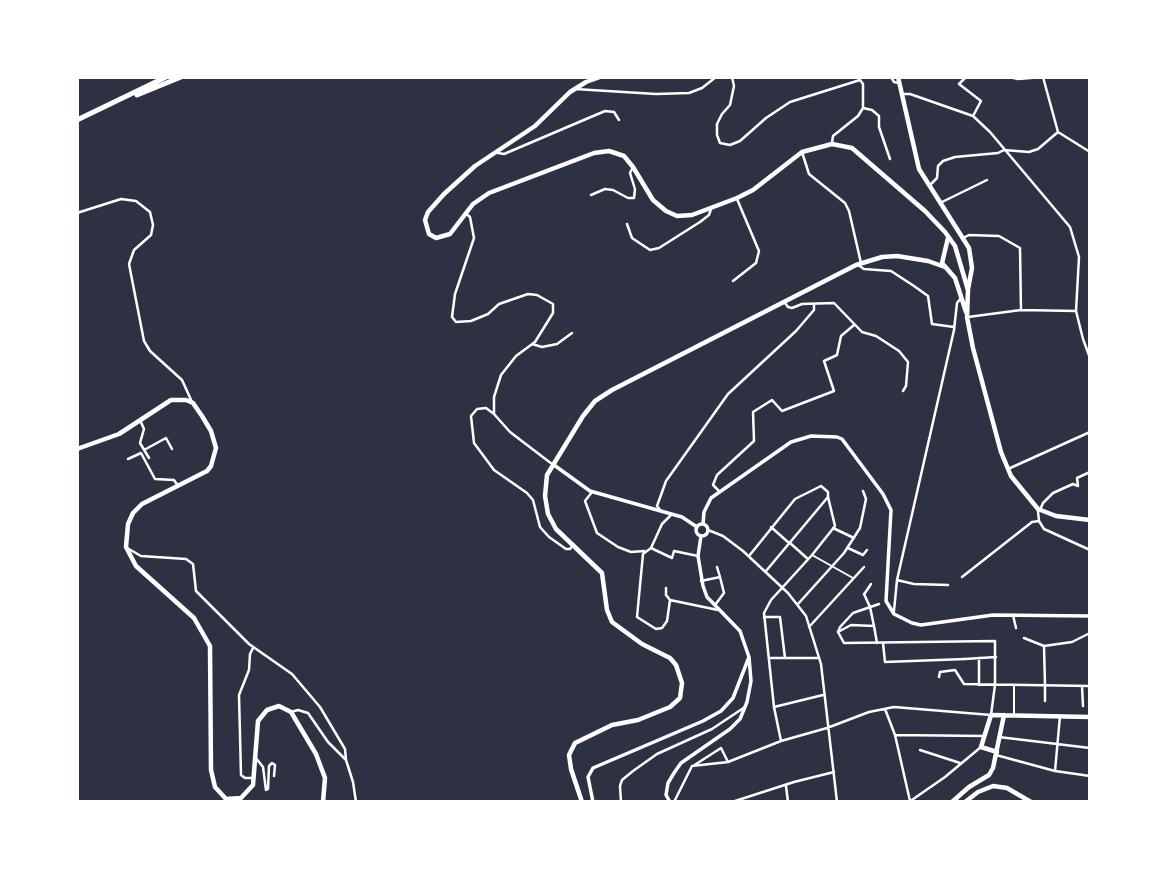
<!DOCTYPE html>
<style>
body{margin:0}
#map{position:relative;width:1167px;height:879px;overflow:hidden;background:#2d3142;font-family:"Sofia Sans Condensed",sans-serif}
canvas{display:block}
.frame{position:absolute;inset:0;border:79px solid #fff;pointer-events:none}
</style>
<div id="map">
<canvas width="1167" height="879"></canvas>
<div class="frame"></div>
</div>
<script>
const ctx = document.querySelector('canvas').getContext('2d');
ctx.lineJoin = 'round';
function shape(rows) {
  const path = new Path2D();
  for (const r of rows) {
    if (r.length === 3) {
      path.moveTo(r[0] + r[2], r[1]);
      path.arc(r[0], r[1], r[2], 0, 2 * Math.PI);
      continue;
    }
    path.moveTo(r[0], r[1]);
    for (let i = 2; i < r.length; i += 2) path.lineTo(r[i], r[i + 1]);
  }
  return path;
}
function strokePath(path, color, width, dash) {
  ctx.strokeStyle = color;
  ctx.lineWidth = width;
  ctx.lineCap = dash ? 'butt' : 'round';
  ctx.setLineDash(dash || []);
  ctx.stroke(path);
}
strokePath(shape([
 [812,555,853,578],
 [1014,714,1014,686]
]), '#fff', 2);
strokePath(shape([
 [821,486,828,492,828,497],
 [790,543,808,559],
 [848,548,863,555,867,550],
 [865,593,871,584],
 [1013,615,1016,628],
 [764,617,780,617,785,658],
 [874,626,877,643],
 [838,632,851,625,874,626,870,607],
 [1024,638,1044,646],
 [883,643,885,662,965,659],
 [771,658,818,658],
 [1045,701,1045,685],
 [774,707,823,695],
 [786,786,788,802],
 [732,802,794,782,834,772]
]), '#fff', 2.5);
strokePath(shape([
 [732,77,734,86,730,105,722,114,717,124,717,135,720,143,730,145,740,141,766,118,790,102,860,80,863,84,863,108,858,116,833,136,832,143],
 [891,77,894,82,899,83],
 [966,77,959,84,981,101,973,116],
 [1009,77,1018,79,1043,77],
 [1043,77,1058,132],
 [575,89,656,94,689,93,702,88,716,77],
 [902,94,910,94,973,116,990,132,1070,227,1079,257,1076,311,1083,339,1090,358],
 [863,108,872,110,879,116,879,127,890,159],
 [1058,132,1090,152],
 [497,151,498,153,504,154,605,111,614,112,619,120],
 [802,152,809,174,845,203,849,211,861,263],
 [930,185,937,178,938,166,943,161,955,157,998,153,1004,150,1029,152,1038,149,1058,132],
 [591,195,605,189,613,190,628,198,634,198,635,189,630,173,633,167],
 [940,203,987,180],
 [77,213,121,199,136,201,150,212,153,225,151,235,134,250,129,264,144,341,150,351,182,380,192,402],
 [465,213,470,217,474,238,455,294,452,317,456,322,471,321,488,314,499,304,528,294,537,295,553,304,553,313,535,342,516,356,501,375,494,397,494,414,510,432,552,464],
 [627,224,632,238,650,250,659,248,700,222,709,215,711,209],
 [963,238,969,235,999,236,1020,248,1021,310],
 [858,265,864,269,891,271,914,286,928,296,932,324,954,327],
 [733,281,756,263,759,251,737,199],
 [785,303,788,307,792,308,802,304,834,303,862,332,876,336,899,351,908,362,906,386,903,391],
 [968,317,1021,310,1076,311],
 [532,344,542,347,557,344,572,333],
 [494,414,486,408,477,409,471,416,474,443,494,470,527,493,533,500,540,527,549,537,566,549,570,549,573,545],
 [140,420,144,429,140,443,149,458],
 [144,450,166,438,172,449],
 [128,459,141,453,155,479,174,480,178,486],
 [1008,469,1090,432],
 [719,491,713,485,717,475,754,441,753,412,772,400,782,411,834,391,824,361,837,355,841,336,854,325],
 [592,492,585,501,597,533,618,547,631,552,644,551],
 [1040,510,1043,503,1053,493,1073,484,1078,486,1077,478,1090,472],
 [661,511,657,506,666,481,728,394,796,331,814,310,814,304],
 [1038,511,1039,521,1044,529,1090,550],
 [672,514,662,524,651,548,672,558,674,551,698,556],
 [771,527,789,543],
 [833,528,854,538],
 [708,530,723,536,743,551,788,593,806,616,821,664,837,802],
 [127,548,141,556,186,559,193,564,196,591,249,644,292,674,320,707,345,749,346,760],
 [651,548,643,554,637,617,656,629,662,628,667,621,670,600,718,610],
 [749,556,795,499,821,486],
 [717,567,720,577],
 [766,571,828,497],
 [962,577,1032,522,1039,521],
 [897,580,914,584,948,585],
 [701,581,720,577,724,593,715,605],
 [666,588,666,595,670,600],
 [864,594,870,607],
 [798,604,844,553,860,528,866,499,863,491],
 [894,611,897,580,954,330,957,303,961,298],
 [809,627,864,567],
 [253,648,250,654,249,670,239,695,241,775,245,778,254,778],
 [979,658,979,685],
 [965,659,996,657],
 [939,677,940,672,955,670,964,684,1090,686],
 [1045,685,1044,646,1072,642,1090,633],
 [1082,686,1083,706],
 [885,709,895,735,910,801],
 [291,712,298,710,308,713,328,742,346,760,353,782,356,802],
 [895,735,983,736],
 [999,737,1090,748],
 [781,741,774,707,764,613,771,600,812,555,835,526,828,497],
 [920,750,960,763],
 [996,755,1055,771,1090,776],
 [255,757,263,767,266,790,268,789,269,766,272,763,275,765,274,776],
 [693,766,721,748,728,762],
 [1055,771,1060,716],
 [621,802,620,786,622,780,633,771,657,754,712,729,745,707],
 [674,802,692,766,728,762,781,741,827,728,869,712,894,707,991,715,995,685,995,641,844,643,838,632,840,627,853,613,879,604],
 [909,802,945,777,981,747]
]), '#fff', 2.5);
strokePath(shape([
 [554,465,590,491,682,517,697,527],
 [703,524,704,512,711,498,791,442,811,436,837,437,842,439,883,494,891,510,886,601,894,614,912,623,921,625,993,615,1090,616],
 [702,530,6],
 [593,802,588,777,593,768,703,721,721,711,733,698,749,657],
 [670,802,666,795,668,783,674,773,681,763,730,729,740,719,747,702,751,681,749,657,740,631,707,597,703,586,698,556,701,536]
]), '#fff', 3.5);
strokePath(shape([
 [898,77,919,169,969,248,972,268,968,289],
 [77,449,119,434,171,400,186,400,193,403,202,416,211,431,216,448,211,466,207,471,142,504,133,513,128,524,126,547,136,566,194,618,210,646,211,770,215,787,226,799,241,798,253,785,258,721,267,710,279,706,291,712,316,754,325,778,323,802],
 [582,802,571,769,569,755,575,743,612,725,638,720,670,707,680,698,682,683,676,665,670,658,642,644,612,622,607,610,602,573,556,529,548,514,545,496,547,475,583,416,595,401,612,390,856,265,882,257,897,256,928,261,945,267]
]), '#fff', 4.5);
strokePath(shape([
 [600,77,586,82,570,92,535,126,475,166,444,194,428,212,425,220,429,234,436,238,450,234,473,204,489,193,594,153,609,151,624,156,633,167,653,200,666,211,677,216,692,215,737,198,753,190,802,152,832,144,852,148,925,211,945,232,955,246,968,290,967,317,973,348,1001,452,1011,476,1038,509,1056,516,1090,520],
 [948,238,942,263,955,278,966,312],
 [997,752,981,747,991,715,1090,717],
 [952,802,969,787,989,775,993,768,1004,715],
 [965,802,978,792,993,786,1007,788,1031,802]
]), '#fff', 4.5);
strokePath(shape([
 [137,95,181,77],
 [77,120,166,77]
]), '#fff', 5);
</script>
